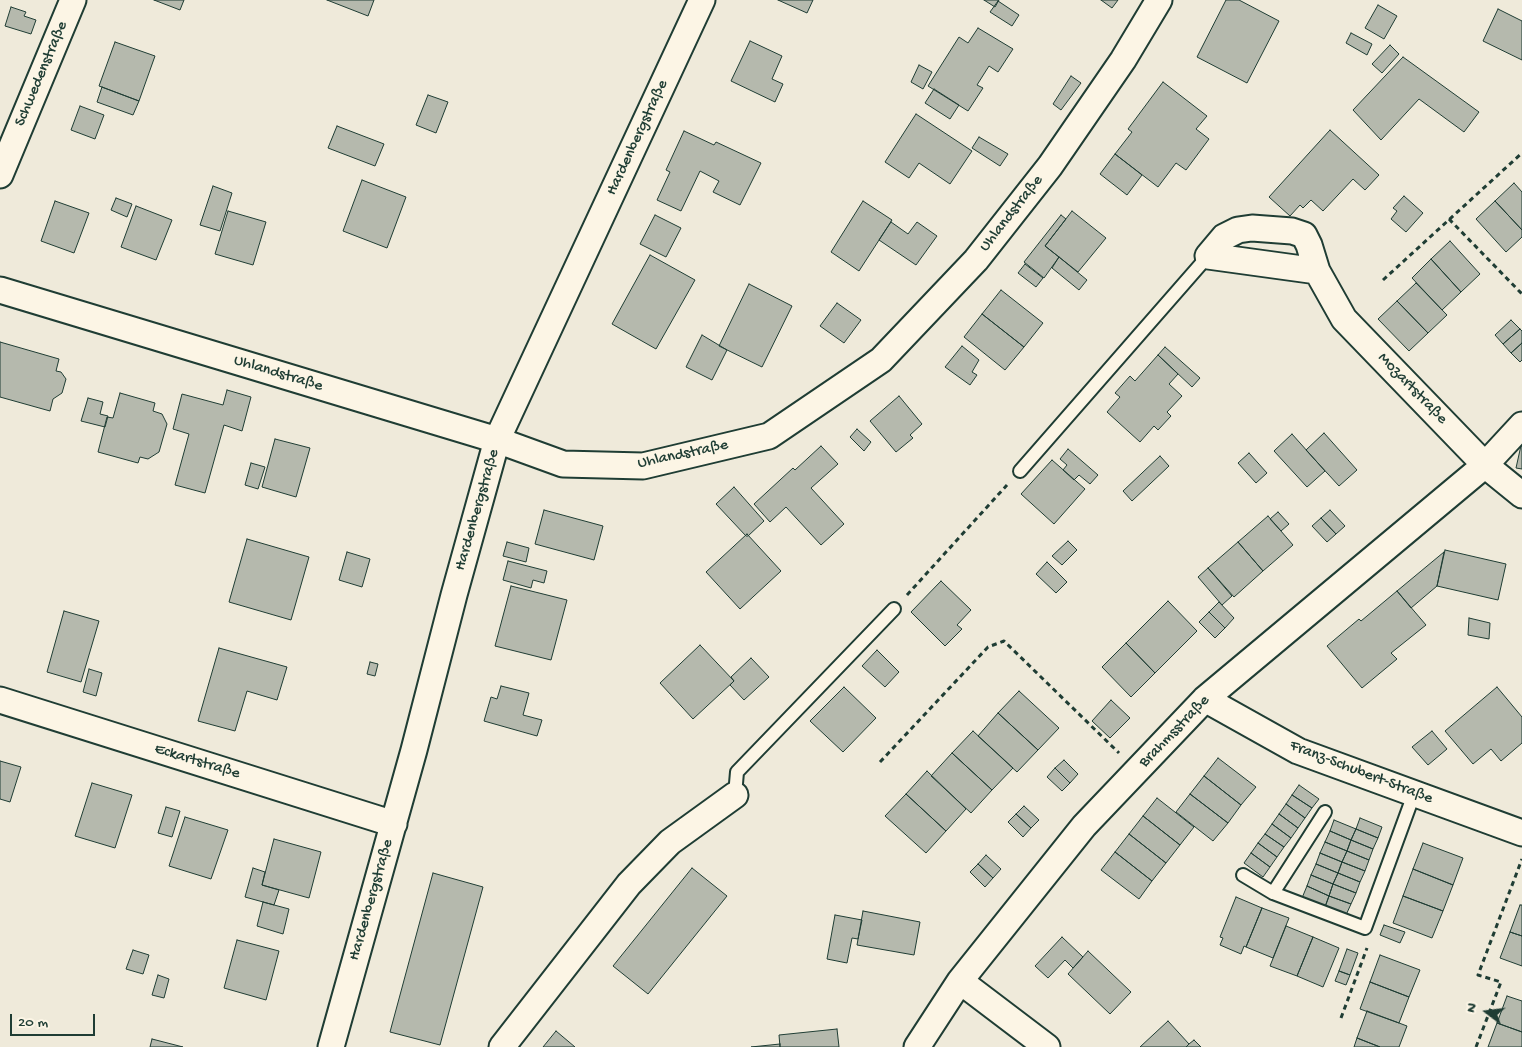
<!DOCTYPE html>
<meta charset="utf-8">
<style>
body{margin:0}
#map{position:relative;width:1522px;height:1047px;overflow:hidden;background:#efeada;font-family:"Gochi Hand",sans-serif}
canvas{display:block}
.north{position:absolute;left:1462px;top:987px;width:50px;height:50px;-webkit-text-stroke:4px #fcf5e5;paint-order:stroke;rotate:285deg;font-size:14px;font-weight:700;line-height:20px;text-align:center;color:#1f3d34}
.north::after{content:'';display:block;margin:auto;width:18px;height:22px;background:#1f3d34;clip-path:polygon(50% 0,100% 100%,50% 72%,0 100%)}
.scale{position:absolute;left:10px;top:1014px;width:85px;height:22px;box-sizing:border-box;border:2px solid #1f3d34;border-top:0;padding-left:6px;font-size:15px;line-height:18px;white-space:nowrap;color:#1f3d34;-webkit-text-stroke:4px #fcf5e5;paint-order:stroke}
</style>
<div id="map">
<canvas width="1522" height="1047"></canvas>
<div class="north">N</div>
<div class="scale">20 m</div>
</div>
<script>
const ctx = document.querySelector('canvas').getContext('2d');
ctx.lineJoin = 'round';
function paint(path, color) {
  ctx.fillStyle = color;
  ctx.fill(path, 'evenodd');
}
function shape(rows) {
  const path = new Path2D();
  for (const r of rows) {
    path.moveTo(r[0], r[1]);
    for (let i = 2; i < r.length; i += 2) path.lineTo(r[i], r[i + 1]);
  }
  return path;
}
function strokePath(path, color, width, dash) {
  ctx.strokeStyle = color;
  ctx.lineWidth = width;
  ctx.lineCap = dash ? 'butt' : 'round';
  ctx.setLineDash(dash || []);
  ctx.stroke(path);
}
function write(font, color, halo, rows, align = 'center') {
  ctx.font = font + ' "Gochi Hand",sans-serif';
  ctx.lineWidth = 5;
  ctx.setLineDash([]);
  ctx.textBaseline = 'middle';
  ctx.strokeStyle = halo;
  ctx.fillStyle = color;
  for (const [text, x, y, turn = 0] of rows) {
    ctx.save();
    ctx.translate(x, y);
    ctx.rotate((+turn || 0) * Math.PI / 180);
    ctx.textAlign = isNaN(turn) ? turn : align;
    if (halo) ctx.strokeText(text, 0, 0);
    ctx.fillText(text, 0, 0);
    ctx.restore();
  }
}
const building = shape([
 [154,0,184,0,180,10,154,0],
 [327,0,374,0,368,16,327,0],
 [778,0,813,0,807,13,778,0],
 [984,0,999,0,995,7,984,0],
 [1101,0,1118,0,1112,8,1101,0],
 [1226,0,1239,0,1279,21,1247,83,1197,57,1226,0],
 [998,1,1019,15,1012,26,990,12,998,1],
 [1378,5,1397,16,1384,39,1365,28,1378,5],
 [11,7,26,12,24,16,36,20,31,34,5,26,11,7],
 [1498,9,1522,21,1522,60,1483,41,1498,9],
 [978,28,1013,49,998,72,989,66,977,85,983,88,968,111,928,86,959,37,968,43,978,28],
 [1351,33,1372,44,1367,55,1346,43,1351,33],
 [750,41,782,56,772,79,783,84,775,102,731,81,750,41],
 [115,42,155,56,139,101,99,86,115,42],
 [1390,45,1399,54,1382,73,1372,64,1390,45],
 [1403,57,1479,112,1464,132,1419,99,1381,140,1353,110,1403,57],
 [919,65,932,72,923,89,911,82,919,65],
 [1071,76,1081,83,1061,110,1053,104,1071,76],
 [1163,82,1207,116,1196,129,1209,139,1186,170,1176,163,1158,187,1115,154,1132,132,1128,129,1163,82],
 [102,87,139,101,133,115,97,102,102,87],
 [934,89,959,105,950,119,925,103,934,89],
 [428,95,448,102,436,133,416,125,428,95],
 [80,106,104,115,95,139,71,130,80,106],
 [916,114,972,151,950,184,919,163,909,178,885,162,916,114],
 [337,126,384,144,375,166,328,148,337,126],
 [1330,130,1379,175,1365,190,1353,179,1323,211,1311,200,1303,208,1300,205,1290,216,1269,197,1330,130],
 [684,131,714,145,716,142,761,163,740,205,713,192,719,181,700,171,681,211,657,200,670,172,666,170,684,131],
 [979,137,1008,154,1000,166,972,148,979,137],
 [1115,154,1142,175,1127,195,1100,174,1115,154],
 [362,180,406,197,387,248,343,231,362,180],
 [1514,183,1522,192,1522,230,1495,201,1514,183],
 [213,186,232,193,220,231,200,225,213,186],
 [1404,196,1423,213,1406,232,1391,219,1397,211,1393,208,1404,196],
 [116,198,132,204,127,217,111,210,116,198],
 [55,201,89,213,74,253,41,241,55,201],
 [863,201,892,220,859,271,831,252,863,201],
 [1495,201,1522,230,1522,237,1506,252,1476,219,1495,201],
 [136,206,172,220,156,260,121,247,136,206],
 [228,211,266,222,253,265,215,254,228,211],
 [1072,211,1106,238,1078,272,1045,246,1072,211],
 [655,215,681,228,666,257,640,244,655,215],
 [1061,215,1066,219,1045,246,1059,257,1044,278,1024,262,1061,215],
 [891,222,908,234,917,222,937,236,916,265,879,240,891,222],
 [1450,241,1480,274,1461,292,1431,259,1450,241],
 [650,255,695,280,656,349,612,324,650,255],
 [1059,257,1087,280,1079,290,1052,268,1059,257],
 [1431,259,1461,292,1442,310,1412,278,1431,259],
 [1025,264,1043,278,1036,287,1018,273,1025,264],
 [1416,283,1447,315,1428,333,1397,301,1416,283],
 [749,284,792,306,762,367,719,346,749,284],
 [1001,290,1043,323,1024,347,982,314,1001,290],
 [1397,301,1428,333,1409,351,1378,319,1397,301],
 [837,303,861,320,844,343,820,326,837,303],
 [982,314,1024,347,1005,370,964,337,982,314],
 [1511,320,1520,329,1503,344,1495,335,1511,320],
 [1520,329,1522,331,1522,343,1511,353,1503,344,1520,329],
 [702,335,727,350,712,380,686,367,702,335],
 [0,342,59,359,56,371,61,372,66,379,62,393,53,399,50,411,0,397,0,342],
 [1522,343,1522,360,1520,362,1511,353,1522,343],
 [962,346,979,360,972,372,977,375,970,385,945,367,962,346],
 [1165,347,1200,378,1192,387,1158,355,1165,347],
 [1158,355,1178,374,1169,384,1182,396,1167,412,1171,416,1158,430,1154,426,1140,442,1107,412,1120,397,1115,393,1130,376,1135,381,1158,355],
 [227,390,251,397,242,431,224,425,205,493,175,485,189,434,173,429,182,394,223,405,227,390],
 [120,393,155,403,153,411,162,414,167,424,159,452,148,459,140,457,138,463,98,452,107,417,113,418,120,393],
 [899,396,922,424,910,435,913,438,896,452,870,421,899,396],
 [88,398,103,402,100,414,108,416,105,427,81,421,88,398],
 [857,429,871,442,864,451,850,437,857,429],
 [1324,433,1357,470,1339,486,1306,450,1324,433],
 [1292,434,1325,471,1307,487,1274,451,1292,434],
 [275,439,310,448,296,497,262,487,275,439],
 [1522,441,1522,469,1516,468,1522,441],
 [821,446,838,464,811,488,844,524,821,545,786,507,770,522,754,504,793,468,795,470,821,446],
 [1068,449,1098,475,1090,484,1079,475,1074,480,1063,470,1067,465,1060,459,1068,449],
 [1249,453,1267,473,1256,483,1238,463,1249,453],
 [1160,456,1169,466,1132,501,1123,491,1160,456],
 [1052,460,1085,489,1054,524,1021,494,1052,460],
 [251,463,265,467,258,489,245,485,251,463],
 [734,487,764,521,748,536,746,536,716,504,734,487],
 [544,510,603,526,594,560,535,544,544,510],
 [1330,510,1345,526,1336,534,1321,518,1330,510],
 [1278,512,1289,524,1281,531,1270,519,1278,512],
 [1268,516,1293,545,1263,571,1238,542,1268,516],
 [1321,518,1336,534,1327,542,1312,526,1321,518],
 [747,534,781,571,740,609,706,572,747,534],
 [247,539,309,557,291,620,229,602,247,539],
 [1068,541,1077,550,1062,565,1052,556,1068,541],
 [507,542,529,548,526,562,503,556,507,542],
 [1238,542,1263,571,1234,597,1208,568,1238,542],
 [1445,550,1506,564,1498,600,1437,586,1445,550],
 [347,552,370,559,362,587,339,580,347,552],
 [1444,552,1437,586,1411,608,1397,591,1444,552],
 [508,561,547,571,544,583,533,580,531,588,503,580,508,561],
 [1047,562,1067,582,1056,593,1036,574,1047,562],
 [1208,568,1232,596,1222,605,1198,577,1208,568],
 [941,581,971,610,957,625,962,629,945,646,911,612,941,581],
 [511,586,567,600,551,660,495,646,511,586],
 [1397,591,1426,625,1391,653,1397,659,1362,688,1327,646,1359,619,1361,621,1397,591],
 [1168,601,1197,631,1155,673,1126,643,1168,601],
 [1219,602,1234,618,1225,628,1209,612,1219,602],
 [64,611,99,621,81,682,47,672,64,611],
 [1209,612,1225,628,1215,638,1199,622,1209,612],
 [1469,618,1490,623,1489,639,1468,635,1469,618],
 [1126,643,1155,673,1131,697,1102,667,1126,643],
 [700,645,734,681,693,719,660,683,700,645],
 [219,648,287,667,277,700,247,691,235,731,198,721,219,648],
 [877,650,899,672,885,687,862,666,877,650],
 [751,658,769,677,744,700,730,685,734,681,731,677,751,658],
 [370,662,378,664,375,676,367,674,370,662],
 [89,669,102,673,96,696,83,692,89,669],
 [501,686,529,693,523,715,542,720,537,736,484,721,491,697,497,699,501,686],
 [844,687,876,718,843,752,810,721,844,687],
 [1497,687,1522,717,1522,743,1501,761,1491,749,1473,764,1445,731,1497,687],
 [1019,691,1059,728,1038,750,998,713,1019,691],
 [1111,700,1130,718,1110,738,1092,721,1111,700],
 [998,713,1038,750,1017,772,978,736,998,713],
 [973,731,1013,768,992,790,952,753,973,731],
 [1432,731,1447,749,1428,765,1412,747,1432,731],
 [952,753,992,790,971,813,931,776,952,753],
 [1218,758,1256,787,1241,805,1204,776,1218,758],
 [1064,760,1078,774,1070,783,1055,768,1064,760],
 [0,761,21,767,10,802,0,799,0,761],
 [1055,768,1070,783,1062,791,1047,777,1055,768],
 [927,771,966,809,946,831,906,794,927,771],
 [1204,776,1241,805,1228,823,1190,794,1204,776],
 [92,783,132,795,115,848,75,836,92,783],
 [1299,785,1319,799,1312,808,1292,795,1299,785],
 [906,794,946,831,926,853,885,816,906,794],
 [1190,794,1228,823,1213,841,1176,812,1190,794],
 [1292,795,1312,808,1305,818,1286,804,1292,795],
 [1157,798,1194,827,1180,845,1143,816,1157,798],
 [1286,804,1305,818,1298,828,1279,814,1286,804],
 [1024,806,1039,820,1031,828,1016,814,1024,806],
 [166,807,180,811,172,837,158,833,166,807],
 [1016,814,1031,828,1023,837,1008,822,1016,814],
 [1279,814,1298,828,1291,838,1272,824,1279,814],
 [1143,816,1180,845,1166,863,1129,834,1143,816],
 [185,817,228,830,211,879,169,866,185,817],
 [1360,818,1382,827,1378,838,1356,829,1360,818],
 [1334,820,1356,829,1351,840,1330,831,1334,820],
 [1272,824,1291,838,1284,847,1265,834,1272,824],
 [1356,829,1378,838,1373,849,1351,840,1356,829],
 [1330,831,1351,840,1347,851,1325,842,1330,831],
 [1129,834,1166,863,1152,881,1115,852,1129,834],
 [1265,834,1284,847,1277,857,1258,843,1265,834],
 [274,839,321,852,309,898,262,885,274,839],
 [1351,840,1373,849,1369,860,1347,851,1351,840],
 [1325,842,1347,851,1342,862,1320,853,1325,842],
 [1258,843,1277,857,1270,867,1251,853,1258,843],
 [1423,843,1463,858,1453,885,1413,869,1423,843],
 [1347,851,1369,860,1365,871,1342,862,1347,851],
 [1115,852,1152,881,1139,899,1101,870,1115,852],
 [1251,853,1270,867,1263,877,1244,863,1251,853],
 [1320,853,1342,862,1338,873,1316,864,1320,853],
 [986,855,1001,869,993,878,978,864,986,855],
 [1342,862,1365,871,1360,882,1338,873,1342,862],
 [978,864,993,878,985,887,970,872,978,864],
 [1316,864,1338,873,1333,884,1311,875,1316,864],
 [253,868,265,872,262,885,279,890,274,905,245,897,253,868],
 [692,868,727,896,648,994,613,966,692,868],
 [1413,869,1453,885,1443,911,1403,896,1413,869],
 [433,873,483,887,440,1045,390,1032,433,873],
 [1338,873,1360,882,1356,893,1333,884,1338,873],
 [1311,875,1333,884,1329,896,1307,886,1311,875],
 [1333,884,1356,893,1351,904,1329,896,1333,884],
 [1307,886,1329,896,1325,907,1302,898,1307,886],
 [1329,896,1351,904,1346,915,1325,907,1329,896],
 [1403,896,1443,911,1432,938,1393,923,1403,896],
 [1236,897,1262,908,1246,947,1244,946,1241,954,1220,945,1223,938,1220,937,1236,897],
 [263,902,289,909,283,934,257,926,263,902],
 [1520,905,1522,905,1522,936,1510,932,1520,905],
 [1262,908,1289,918,1273,958,1246,947,1262,908],
 [863,911,920,922,914,955,857,945,863,911],
 [835,915,862,920,858,939,852,938,847,963,827,959,835,915],
 [1384,925,1405,932,1400,943,1380,935,1384,925],
 [1286,926,1313,937,1297,976,1270,966,1286,926],
 [1510,932,1522,936,1522,966,1500,958,1510,932],
 [1062,937,1083,957,1073,968,1065,960,1048,978,1035,966,1062,937],
 [1313,937,1339,948,1323,987,1297,976,1313,937],
 [237,940,279,951,266,1000,224,988,237,940],
 [1347,949,1358,953,1350,975,1339,971,1347,949],
 [133,950,149,955,143,974,126,969,133,950],
 [1088,951,1131,992,1110,1014,1068,974,1088,951],
 [1380,955,1420,970,1409,997,1370,982,1380,955],
 [1339,971,1350,975,1346,985,1335,981,1339,971],
 [158,975,169,979,164,998,152,995,158,975],
 [1370,982,1409,997,1399,1023,1360,1009,1370,982],
 [1507,996,1522,1001,1522,1032,1497,1023,1507,996],
 [1367,1011,1407,1026,1399,1047,1380,1047,1357,1038,1367,1011],
 [1168,1021,1189,1044,1186,1047,1140,1047,1168,1021],
 [1497,1023,1522,1032,1522,1047,1488,1047,1497,1023],
 [837,1029,839,1047,780,1047,779,1035,837,1029],
 [556,1031,575,1047,543,1047,556,1031],
 [1357,1038,1380,1047,1354,1047,1357,1038],
 [152,1039,183,1047,150,1047,152,1039],
 [1194,1040,1201,1047,1186,1047,1189,1044,1194,1040],
 [780,1044,780,1047,751,1047,780,1044]
]);
paint(building, '#b5b9ad');
strokePath(building, '#1f3d34', 1);
const service = shape([
 [1020,471,1208,256],
 [735,795,737,772,894,609],
 [1325,812,1273,893,1365,928,1414,794],
 [1243,875,1273,893]
]);
const minor = shape([
 [0,175,73,0],
 [1317,271,1208,256,1224,237,1238,230,1252,228,1292,231,1304,235,1309,245,1317,271,1344,319,1485,465,1522,495],
 [0,290,497,440,563,464,643,466,769,436,881,360,976,260,1050,166,1123,60,1159,0],
 [1205,699,1298,751,1522,833],
 [0,700,394,824],
 [960,981,1047,1047],
 [331,1047,414,750,454,595,497,440,702,0],
 [502,1047,629,884,670,842,735,795],
 [917,1047,960,981,1084,826,1205,699,1485,465,1522,425]
]);
strokePath(service, '#1f3d34', 16);
strokePath(minor, '#1f3d34', 29);
strokePath(shape([
 [1449,219,1522,294],
 [1383,280,1522,153],
 [907,595,1007,485],
 [880,762,988,647,1004,641,1119,753],
 [1341,1018,1367,948],
 [1476,1047,1501,982,1478,975,1522,859]
]), '#1f3d34', 3, [5, 4]);
strokePath(service, '#fcf5e5', 12);
strokePath(minor, '#fcf5e5', 25);
write('16px', '#1f3d34', '#fcf5e5', [
 ["Schwedenstraße",42,74,-67],
 ["Hardenbergstraße",638,138,-65],
 ["Uhlandstraße",1012,214,-52],
 ["Uhlandstraße",278,374,17],
 ["Mozartstraße",1412,389,46],
 ["Uhlandstraße",683,455,-12],
 ["Hardenbergstraße",478,510,-74],
 ["Brahmsstraße",1175,732,-46],
 ["Eckartstraße",197,762,17],
 ["Franz-Schubert-Straße",1361,773,21],
 ["Hardenbergstraße",372,900,-74]
]);
</script>
